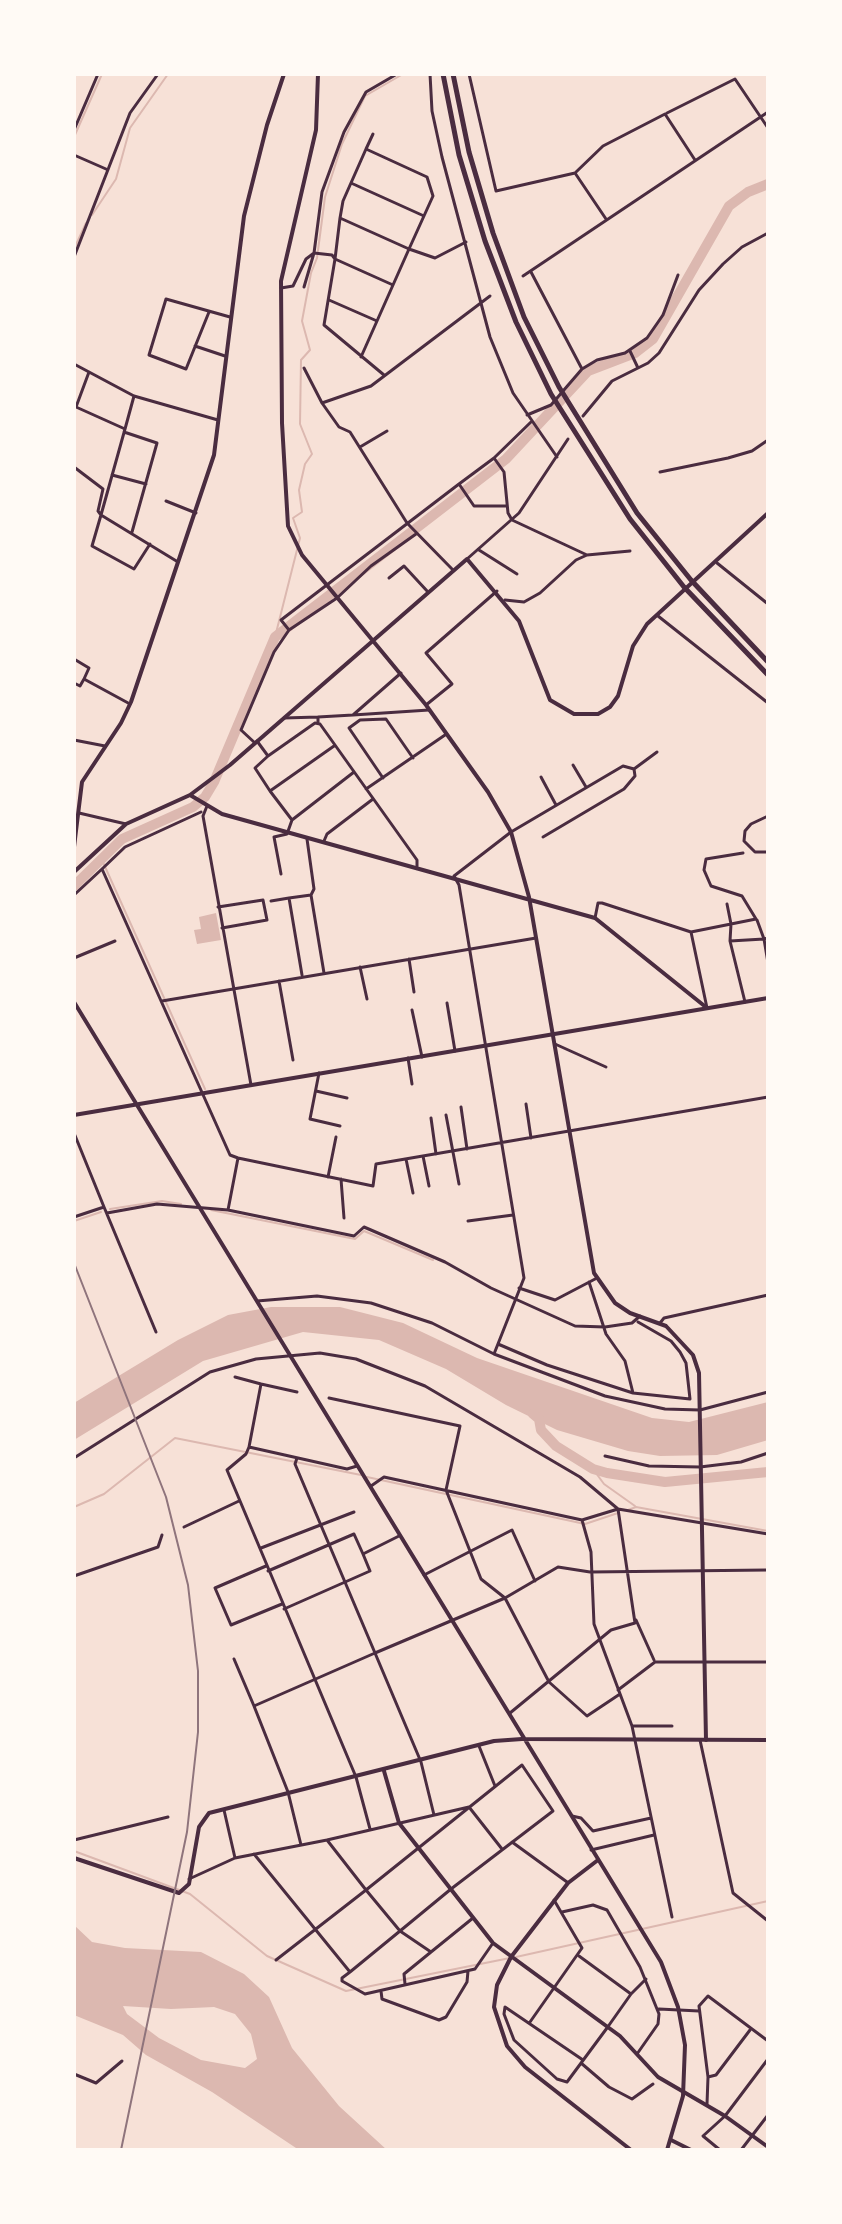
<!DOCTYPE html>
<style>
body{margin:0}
#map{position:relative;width:842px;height:2224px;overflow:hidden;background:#f7e1d7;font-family:Barlow,sans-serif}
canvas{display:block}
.frame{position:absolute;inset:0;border:76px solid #fffaf5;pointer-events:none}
</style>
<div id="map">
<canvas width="842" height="2224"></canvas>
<div class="frame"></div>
</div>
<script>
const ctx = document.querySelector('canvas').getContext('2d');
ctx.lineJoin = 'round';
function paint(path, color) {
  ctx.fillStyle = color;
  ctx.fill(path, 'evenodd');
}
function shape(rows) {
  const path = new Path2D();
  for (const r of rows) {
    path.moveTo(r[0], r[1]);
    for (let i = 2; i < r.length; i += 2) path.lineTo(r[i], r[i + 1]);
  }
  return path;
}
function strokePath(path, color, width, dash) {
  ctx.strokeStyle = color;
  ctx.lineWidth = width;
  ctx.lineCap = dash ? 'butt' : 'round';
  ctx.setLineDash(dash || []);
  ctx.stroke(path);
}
paint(shape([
 [216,913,221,940,197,944,194,930,201,929,199,917],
 [271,1307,340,1307,403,1323,477,1358,652,1418,689,1422,768,1402,768,1440,717,1455,660,1456,628,1451,557,1430,506,1405,446,1369,379,1340,303,1332,203,1361,74,1440,74,1403,178,1340,228,1315],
 [74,1925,92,1942,125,1948,201,1952,244,1974,269,1997,292,2048,339,2106,387,2150,299,2150,212,2092,146,2055,123,2035,74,2015],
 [123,2006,171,2009,214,2007,235,2014,251,2034,257,2059,245,2068,201,2060,159,2038,127,2014]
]), '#dcb8b0');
strokePath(shape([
 [74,137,102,74],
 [92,215,116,179,130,128,168,74],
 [74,249,86,223],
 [275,637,300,538,293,518,302,512,299,490,305,464,312,454,300,424,301,360,310,350,302,321,311,273,317,258,325,197,342,144,365,96,403,74],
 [102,860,205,1089],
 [110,1209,162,1201,181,1204],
 [211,1210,355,1239,364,1231,433,1260],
 [74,1221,101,1212],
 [593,1469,604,1484,635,1506],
 [367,1477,585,1524,618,1513],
 [74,1507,104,1494,175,1438,361,1475],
 [628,1510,636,1507,768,1531],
 [74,1851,190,1894,267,1956,346,1991,510,1958],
 [516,1957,768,1901]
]), '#dcb8b0', 2);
strokePath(shape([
 [74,886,122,839,193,807,205,797,214,782,275,637,506,459,588,371,635,353,653,339,729,206,748,192,768,184],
 [533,1414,539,1419,541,1430,556,1446,593,1469,607,1473,665,1482,768,1472]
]), '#dcb8b0', 10);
strokePath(shape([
 [430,74,432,111,442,157,490,337,513,393,557,457],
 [469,74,496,191,575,173,606,219],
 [667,113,735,79,768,128],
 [74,130,98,74],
 [366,149,373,134],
 [74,155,106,169],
 [575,173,603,146,665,114,695,160],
 [351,183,424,216],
 [74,257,130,113,158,74],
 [523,276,768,112],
 [304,287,314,253,322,192,344,132,366,92,397,74],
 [281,288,293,286,306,259,314,253,332,255,335,259,340,218,343,201,366,149,427,177,433,196,409,249,340,218],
 [329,300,377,321],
 [209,312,186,369,149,355,166,299,230,317],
 [195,346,225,356],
 [630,351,638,368],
 [361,357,393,285],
 [74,364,89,372],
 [304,368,322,403],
 [582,369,597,360,625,353,647,338,663,315,678,275],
 [384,375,324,325,335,259,393,285,409,249,435,258,466,242],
 [527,415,551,405,582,369,531,272],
 [583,416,612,381,648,363,659,353,699,290,723,264,742,247,768,233],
 [531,422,494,458,504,472,508,513,512,520,587,555],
 [125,429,134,396],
 [124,432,157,443,132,532],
 [360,447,387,431],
 [74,467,103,489,98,511,101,515,92,546,134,569,150,544],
 [660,472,728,458,752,451,768,440],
 [112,475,146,484],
 [459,484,494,458],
 [166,501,196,513],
 [479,550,517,574],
 [467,559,519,513,568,439],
 [178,562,101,515,125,429,76,407,89,372,134,396,218,420],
 [717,563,768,604],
 [453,570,407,523,350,432,339,427,322,403,371,386,490,296],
 [389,578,404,566,428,592],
 [505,600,524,602,540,593,576,560,587,555,630,551],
 [658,616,768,703],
 [289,630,337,598,371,566,416,534],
 [74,659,89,668,84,679],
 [74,683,80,686,84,679,130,704],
 [426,705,452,684,426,653,497,591],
 [353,715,429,710],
 [318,717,353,715,401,673],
 [284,718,318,717,318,723],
 [74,740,105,746],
 [257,741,268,756,315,723,320,724,417,860,417,866],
 [255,743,241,730,274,652,289,630,281,620,459,484,474,506,507,506],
 [268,756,255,768,270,791,334,746],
 [573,765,586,787],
 [541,777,556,805],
 [383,778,349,728,360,720,386,719,413,758],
 [366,789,445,735],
 [270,791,292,820,354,772],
 [207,806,203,816,251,1085],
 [79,813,126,824],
 [768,816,751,824,745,831,744,841,755,852,768,852],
 [543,837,624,789,635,776,634,769],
 [307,839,314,889,311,895,324,973],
 [324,841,327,834,373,799],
 [102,869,125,847,201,812],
 [281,874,274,837,287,834,292,820],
 [74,895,102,869,230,1155,238,1158,373,1186,376,1164,768,1097],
 [271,901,289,898],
 [727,904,731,924,730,941,764,939,768,963],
 [218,907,263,900,267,920,222,928],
 [595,918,598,903,602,903,691,932,756,919,742,896,711,886,704,870,706,859,743,853],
 [757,920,764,939,768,938],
 [691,932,707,1008],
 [730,941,745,1002],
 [74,958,115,941],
 [409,959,414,992],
 [360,967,367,999],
 [302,975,289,898,311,895],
 [279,981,293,1060],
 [162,1001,536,938],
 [447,1003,455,1051],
 [412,1010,422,1057],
 [555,1044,606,1067],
 [408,1058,412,1084],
 [319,1073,310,1119,340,1126],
 [316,1091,347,1098],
 [526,1104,531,1138],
 [461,1107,467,1149],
 [446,1115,459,1184],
 [431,1118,436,1154],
 [74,1133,104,1207,74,1217],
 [423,1156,429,1186],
 [406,1159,413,1193],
 [328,1177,336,1137],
 [341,1179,344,1218],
 [104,1207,156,1332],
 [228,1210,354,1236,364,1227,445,1262,491,1288,575,1326,605,1327,632,1323,640,1316],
 [107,1213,157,1204,228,1210,238,1158],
 [468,1221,513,1215],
 [519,1288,555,1300,597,1278],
 [257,1301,317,1296,371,1303,432,1323,494,1354,524,1278,459,885,454,876,511,832,623,766,634,769,657,752],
 [660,1323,664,1318,768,1295],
 [498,1344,547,1365,633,1393,625,1361,606,1334,589,1282],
 [494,1354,605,1396,665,1409,700,1410,768,1392],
 [235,1377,261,1384],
 [633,1393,690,1399,686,1363,680,1352,671,1341,638,1322],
 [329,1398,460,1426,446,1490,481,1579,505,1598,558,1567,590,1572,767,1570],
 [249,1447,261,1384,297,1392],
 [605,1456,649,1466,700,1467,741,1462,768,1453],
 [74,1458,210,1372,256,1359,320,1353,356,1359,425,1386,580,1477,618,1509,768,1534],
 [297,1458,295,1464,375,1653,505,1598,549,1682,587,1716,620,1694],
 [357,1466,347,1469,249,1447,246,1454,227,1470,356,1777,370,1829],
 [371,1486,384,1477,582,1520,618,1509],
 [582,1520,591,1552,594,1624,632,1726,672,1917],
 [184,1527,239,1501],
 [261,1548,354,1512],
 [266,1566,215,1588,231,1625,282,1604],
 [268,1571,354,1534,363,1554],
 [424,1575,512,1530,535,1581],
 [74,1576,158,1547,162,1535],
 [284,1609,370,1571,363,1554,399,1536],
 [636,1620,654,1660],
 [234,1659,254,1706],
 [618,1690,655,1662,768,1662],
 [510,1713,611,1630,635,1623,618,1509],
 [632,1726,672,1726],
 [700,1740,733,1893,768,1921],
 [479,1746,495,1786],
 [572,1816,581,1818,593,1831,651,1818],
 [74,1840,168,1817],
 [327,1840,469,1807,502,1849],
 [512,1842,567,1882],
 [301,1845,288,1792,254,1706,375,1653,421,1762,434,1815],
 [591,1850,654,1835],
 [254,1854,350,1972],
 [235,1858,327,1840,366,1890,276,1960],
 [189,1879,235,1858,224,1810],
 [562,1912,593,1905,607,1910,640,1967,659,2014,658,2024,637,2054],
 [473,1918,431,1952,400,1931,366,1890,522,1765,553,1811,451,1889,400,1931,350,1972,342,1978,342,1981,365,1994,475,1969,493,1943],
 [579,1956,631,1994],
 [405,1984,404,1974,431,1952],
 [381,1991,382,1999,439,2020,446,2017,467,1982,468,1971],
 [659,2009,699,2011],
 [530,2022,582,1948,554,1900],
 [583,2060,505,2007,504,2014,514,2040,557,2079,567,2082,607,2028,631,1994,646,1979],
 [581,2063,609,2087,632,2099,653,2084],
 [74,2074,96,2083,122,2061],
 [708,2077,716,2075,750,2030],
 [707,2104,708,2077,699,2006,708,1996,768,2041],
 [720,2150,703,2136,725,2116,768,2059],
 [741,2150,768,2115]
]), '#4a2c40', 3);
strokePath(shape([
 [318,74,316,130,281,281,282,423,288,526,302,555,426,705,488,792,511,832,529,897,594,1273,615,1303,630,1313,666,1326,693,1355,699,1373,706,1740],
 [190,795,222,814,595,918,707,1008],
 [74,872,126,824,190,795,230,765,467,559,519,621,550,700,574,714,598,714,610,707,618,696,633,646,647,624,768,513],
 [384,1771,399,1823,493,1943,620,2036,658,2077,725,2116,768,2147],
 [74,1858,179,1893,189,1884,199,1827,209,1813,494,1741,522,1739],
 [598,1860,568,1883,511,1957,497,1985,494,2007,507,2046,525,2067,631,2150],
 [671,2140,691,2150]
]), '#4a2c40', 4);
strokePath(shape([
 [74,847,82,782,121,723,131,702,214,455,244,216,267,125,284,74],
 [74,1002,661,1962,678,2007,685,2045,683,2096,667,2150],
 [74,1115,768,998],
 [522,1739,768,1740]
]), '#4a2c40', 4);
strokePath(shape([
 [443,74,459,155,485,241,516,322,551,394,630,519,684,587,768,675],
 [453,74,469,152,493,233,524,317,559,387,637,513,691,580,768,662]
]), '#4a2c40', 5);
strokePath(shape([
 [74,1263,166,1497,188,1585,198,1671,198,1732,187,1832,121,2150]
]), '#8f747c', 2);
</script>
